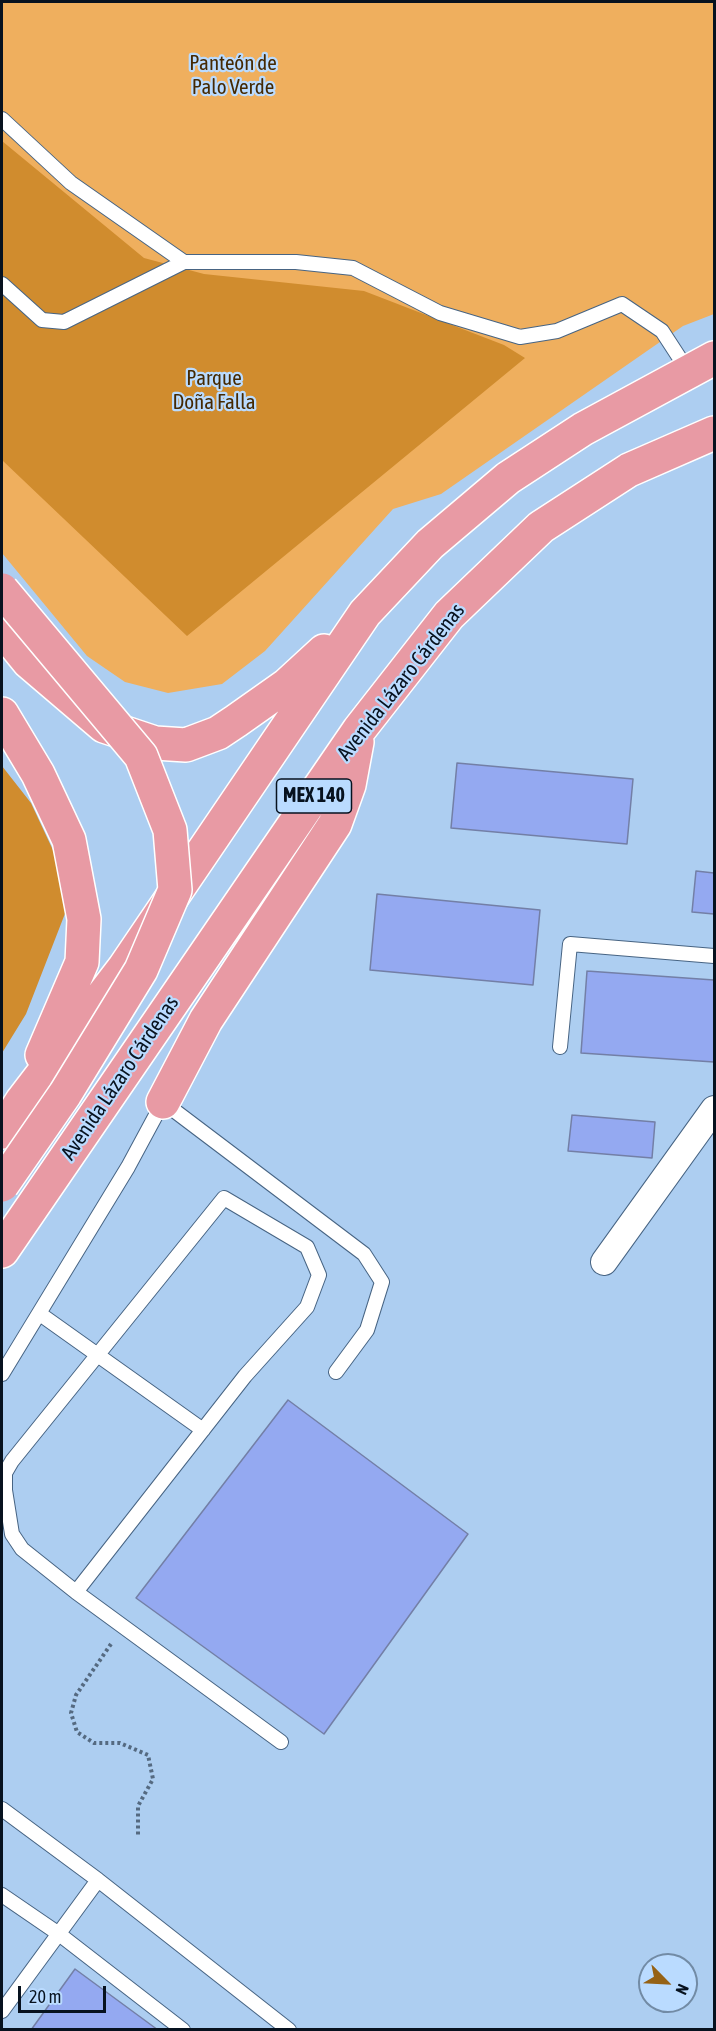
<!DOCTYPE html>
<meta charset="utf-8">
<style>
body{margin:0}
#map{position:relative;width:716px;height:2031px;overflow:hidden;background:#adcef1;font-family:"Asap Condensed",sans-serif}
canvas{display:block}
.frame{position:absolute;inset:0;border:3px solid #07121f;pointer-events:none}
.north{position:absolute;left:638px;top:1953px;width:60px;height:60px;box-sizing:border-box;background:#badbff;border:2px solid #728ba5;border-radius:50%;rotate:114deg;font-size:16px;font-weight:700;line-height:24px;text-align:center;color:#07121f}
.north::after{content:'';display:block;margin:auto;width:21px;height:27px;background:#956216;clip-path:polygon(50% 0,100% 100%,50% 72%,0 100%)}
.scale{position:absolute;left:18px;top:1986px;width:88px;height:27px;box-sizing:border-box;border:3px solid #07121f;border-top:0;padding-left:8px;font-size:18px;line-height:21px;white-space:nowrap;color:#07121f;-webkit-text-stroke:4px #badbff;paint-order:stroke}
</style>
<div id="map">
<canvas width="716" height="2031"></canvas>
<div class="frame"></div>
<div class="north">N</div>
<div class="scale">20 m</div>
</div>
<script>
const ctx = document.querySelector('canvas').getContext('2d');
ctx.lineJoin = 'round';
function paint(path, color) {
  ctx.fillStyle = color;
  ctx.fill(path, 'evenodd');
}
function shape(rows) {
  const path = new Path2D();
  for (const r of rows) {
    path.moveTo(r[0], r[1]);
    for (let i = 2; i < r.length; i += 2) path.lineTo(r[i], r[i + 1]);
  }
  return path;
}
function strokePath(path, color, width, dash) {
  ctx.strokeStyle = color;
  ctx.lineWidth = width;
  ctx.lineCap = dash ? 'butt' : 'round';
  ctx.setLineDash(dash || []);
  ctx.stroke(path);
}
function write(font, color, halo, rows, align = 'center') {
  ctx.font = font + ' "Asap Condensed",sans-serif';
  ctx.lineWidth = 4.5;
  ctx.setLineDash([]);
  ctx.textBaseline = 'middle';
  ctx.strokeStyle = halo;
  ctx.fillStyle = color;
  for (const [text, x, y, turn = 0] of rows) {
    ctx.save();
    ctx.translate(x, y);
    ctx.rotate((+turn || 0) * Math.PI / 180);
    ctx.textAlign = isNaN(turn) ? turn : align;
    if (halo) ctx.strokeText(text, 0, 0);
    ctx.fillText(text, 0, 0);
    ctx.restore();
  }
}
paint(shape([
 [2,2,714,2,714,314,683,326,441,494,393,509,265,651,222,684,168,693,125,682,87,656,2,553]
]), '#efaf5e');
paint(shape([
 [2,141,144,258,204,274,364,291,504,345,525,358,187,636,2,460],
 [2,766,31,803,73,893,26,1014,2,1053]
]), '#d08c2e');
const building = shape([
 [457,763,633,779,627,844,451,828,457,763],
 [696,871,714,873,714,914,692,912,696,871],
 [377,894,540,910,533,985,370,970,377,894],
 [587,971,714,980,714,1062,581,1053,587,971],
 [572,1115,655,1122,652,1158,568,1151,572,1115],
 [288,1400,468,1534,324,1734,136,1598,288,1400],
 [75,1969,158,2030,31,2030,75,1969]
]);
paint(building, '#94a9f1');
strokePath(building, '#737fa6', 1.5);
const lane = shape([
 [2,119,71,183,184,262,296,262,353,268,440,313,520,337,557,331,622,304,662,331,688,371],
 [2,284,42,320,64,322,184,262],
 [560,1047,570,944,714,956],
 [40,1314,203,1430],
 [2,1374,128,1167,163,1102,364,1254,382,1282,367,1330,336,1372],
 [2,1488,5,1490,12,1534,22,1549,76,1592,281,1742],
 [2,1495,5,1490,5,1473,12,1461,224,1198,307,1247,319,1275,307,1307,245,1376,76,1592],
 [2,1809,98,1880,289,2030],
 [2,1895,59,1934,183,2030],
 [2,2011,98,1880]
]);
const street = shape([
 [604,1262,714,1109]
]);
const highway = shape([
 [2,629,29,662,104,726,155,743,186,745,218,733,236,721,287,685,324,651],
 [2,714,38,774,69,840,84,919,82,962,42,1055],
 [163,1102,206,1020,335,824,349,785,357,742],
 [2,1132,22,1101,124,968,365,613,430,544,508,478,583,429,714,358],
 [2,1251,359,730,449,615,541,527,629,470,714,433]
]);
strokePath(lane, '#476483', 16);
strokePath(street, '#476483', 28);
strokePath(highway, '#fff', 36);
strokePath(shape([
 [111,1644,76,1695,71,1713,77,1732,94,1743,120,1743,148,1755,153,1779,138,1806,138,1835]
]), '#556a81', 4, [3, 3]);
strokePath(lane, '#fff', 14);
strokePath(street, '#fff', 26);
strokePath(highway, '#e89aa4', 33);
const highwayBridge = shape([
 [2,590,141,756,170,830,175,890,141,970,65,1094,2,1185]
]);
strokePath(highwayBridge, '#fff', 36, []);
strokePath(highwayBridge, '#e89aa4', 33);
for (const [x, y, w] of [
 [314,796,75]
]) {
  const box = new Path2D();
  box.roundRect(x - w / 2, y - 17, w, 34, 4.5);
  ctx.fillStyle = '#badbff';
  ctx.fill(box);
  strokePath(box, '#07121f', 1.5);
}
write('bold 20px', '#07121f', null, [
 ["MEX 140",314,796]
]);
write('21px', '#452902', '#badbff', [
 ["Panteón de",233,63],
 ["Palo Verde",233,87],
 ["Parque",214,378],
 ["Doña Falla",214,402]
]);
write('21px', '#07121f', '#badbff', [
 ["Avenida Lázaro Cárdenas",401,682,-52],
 ["Avenida Lázaro Cárdenas",120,1078,-56]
]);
</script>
